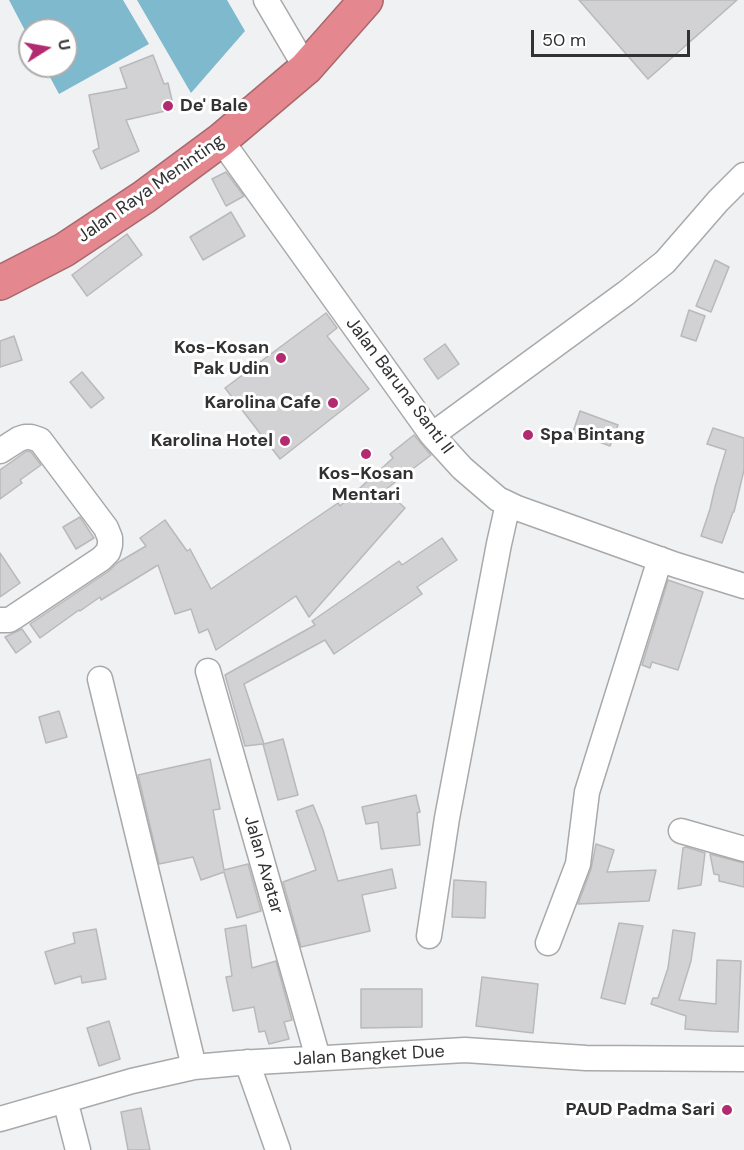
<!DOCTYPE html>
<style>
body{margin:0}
#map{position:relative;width:744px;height:1150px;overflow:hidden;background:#f0f1f3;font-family:"DM Sans",sans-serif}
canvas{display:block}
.north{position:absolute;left:18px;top:18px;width:60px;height:60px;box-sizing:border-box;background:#fff;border:2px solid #adadad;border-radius:50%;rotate:79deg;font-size:16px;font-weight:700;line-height:24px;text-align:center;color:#323233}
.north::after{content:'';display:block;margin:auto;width:21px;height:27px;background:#b22b70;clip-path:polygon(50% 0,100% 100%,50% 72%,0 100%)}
.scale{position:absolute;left:531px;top:30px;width:159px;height:27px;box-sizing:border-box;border:3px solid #323233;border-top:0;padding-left:8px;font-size:18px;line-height:21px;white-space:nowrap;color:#323233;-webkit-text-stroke:4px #fff;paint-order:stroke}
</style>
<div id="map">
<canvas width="744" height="1150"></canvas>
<div class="north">U</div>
<div class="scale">50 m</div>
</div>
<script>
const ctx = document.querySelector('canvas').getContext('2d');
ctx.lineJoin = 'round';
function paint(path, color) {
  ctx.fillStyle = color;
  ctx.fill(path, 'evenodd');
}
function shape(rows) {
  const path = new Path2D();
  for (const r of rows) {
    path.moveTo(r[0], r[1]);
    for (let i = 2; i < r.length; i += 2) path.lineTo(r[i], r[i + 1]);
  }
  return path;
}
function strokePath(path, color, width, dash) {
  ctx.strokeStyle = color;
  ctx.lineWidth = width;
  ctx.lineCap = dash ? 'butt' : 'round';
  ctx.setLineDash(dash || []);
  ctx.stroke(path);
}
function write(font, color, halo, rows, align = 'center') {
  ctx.font = font + ' "DM Sans",sans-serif';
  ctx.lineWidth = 6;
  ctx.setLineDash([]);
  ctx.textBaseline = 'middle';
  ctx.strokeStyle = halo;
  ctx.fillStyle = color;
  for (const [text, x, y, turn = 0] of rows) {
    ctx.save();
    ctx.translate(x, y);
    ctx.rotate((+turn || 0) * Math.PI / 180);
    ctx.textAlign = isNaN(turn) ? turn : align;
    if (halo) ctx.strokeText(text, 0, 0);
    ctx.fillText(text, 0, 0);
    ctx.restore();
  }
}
paint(shape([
 [9,0,123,0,149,44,59,94,44,66,66,66,66,30,30,30,30,40],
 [137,0,227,0,245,31,191,93]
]), '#7eb9ce');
const building = shape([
 [579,0,737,0,648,79,579,0],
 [153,55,164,84,168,83,174,109,126,120,139,151,101,169,93,151,99,148,89,95,127,88,120,68,153,55],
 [226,172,244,196,226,206,212,179,226,172],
 [231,212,245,236,203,260,190,237,231,212],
 [127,234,142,255,87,296,72,275,127,234],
 [715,260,729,267,711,312,696,306,715,260],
 [689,310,705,316,696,341,681,336,689,310],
 [326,313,337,328,327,336,369,389,280,459,225,388,326,313],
 [14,336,22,360,0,367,0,341,14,336],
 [445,344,459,364,438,379,424,359,445,344],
 [82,372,104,398,91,408,70,382,82,372],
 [580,411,618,425,610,446,573,432,580,411],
 [713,428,744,438,744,470,734,512,733,512,722,543,701,536,710,509,715,487,726,450,707,444,713,428],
 [414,435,431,455,385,490,405,508,309,617,296,596,216,650,208,629,199,633,191,609,175,614,158,565,101,600,100,597,80,611,79,610,40,638,30,624,109,571,117,563,146,546,140,538,165,520,187,551,190,549,211,589,338,503,340,506,393,458,390,454,414,435],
 [27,451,31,452,41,465,20,480,22,483,0,499,0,470,27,451],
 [80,517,94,538,76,549,63,527,80,517],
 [442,538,457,560,417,587,422,594,334,654,325,640,244,684,264,744,283,739,298,795,278,800,263,744,245,746,225,675,315,625,312,621,399,561,402,565,442,538],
 [0,553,20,583,0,597,0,553],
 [668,580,703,592,678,670,652,662,650,668,642,665,668,580],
 [22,629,31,642,16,653,5,637,22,629],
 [59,711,67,737,46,743,39,717,59,711],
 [210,759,220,809,213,810,224,870,248,864,261,911,237,918,224,872,201,880,193,857,159,864,138,775,210,759],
 [416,795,420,812,417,813,420,845,381,849,378,822,366,824,362,807,416,795],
 [313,805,323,830,338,881,392,869,396,888,362,895,370,931,301,947,283,882,316,870,296,811,313,805],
 [596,844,614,850,607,872,656,870,649,901,578,904,591,869,596,844],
 [686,847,705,853,701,885,678,889,683,848,686,847],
 [710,854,744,863,744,887,719,881,719,875,714,874,710,854],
 [454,880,486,882,485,918,452,917,454,880],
 [619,923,643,926,625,1004,601,998,619,923],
 [246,925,252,968,276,961,292,1020,284,1022,289,1039,269,1044,265,1031,259,1032,254,1007,233,1011,226,977,232,976,225,929,246,925],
 [96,929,106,979,82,983,81,976,55,984,45,952,75,943,73,933,96,929],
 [673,930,695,933,691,961,679,1000,716,1004,717,960,741,961,738,1032,712,1031,685,1029,686,1016,651,1004,653,998,658,998,668,968,673,930],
 [482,977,538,984,533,1033,476,1026,482,977],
 [361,989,422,989,422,1027,361,1028,361,989],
 [109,1021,120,1059,99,1066,87,1028,109,1021],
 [141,1108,150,1150,128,1150,121,1112,141,1108]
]);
paint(building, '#d2d2d4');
strokePath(building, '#b9b9ba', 1.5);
const minor = shape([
 [266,0,306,68],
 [221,140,432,435,462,468,498,499,517,508,676,565,744,586],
 [432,435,626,293,665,262,718,201,744,175],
 [0,451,19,439,25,437,31,437,40,440,106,528,110,538,110,545,108,552,101,559,14,617,9,620,0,620],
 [208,671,318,1058],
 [100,679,194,1067],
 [681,831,744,849],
 [429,936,447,818,499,544,508,504],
 [548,943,578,864,587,792,660,559],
 [247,1062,278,1150],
 [65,1100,78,1150],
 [0,1119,132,1081,194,1067,239,1063,465,1050,586,1058,744,1059]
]);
const highway = shape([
 [0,283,64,250,144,197,221,140,306,68,366,0]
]);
strokePath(minor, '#a8a9aa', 27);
strokePath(highway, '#a6696e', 36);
strokePath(minor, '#fff', 24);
strokePath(highway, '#e5878e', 33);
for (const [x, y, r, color] of [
 [168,106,6,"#b22b70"],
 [281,358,6,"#b22b70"],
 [333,403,6,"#b22b70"],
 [528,435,6,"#b22b70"],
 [285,441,6,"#b22b70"],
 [366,454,6,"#b22b70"],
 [727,1110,6,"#b22b70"]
]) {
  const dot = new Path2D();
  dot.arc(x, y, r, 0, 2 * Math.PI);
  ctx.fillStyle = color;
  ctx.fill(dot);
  strokePath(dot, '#fff', 2);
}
write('bold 18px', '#323233', '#fff', [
 ["De' Bale",180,106,"left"],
 ["Kos-Kosan",269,348],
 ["Pak Udin",269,369],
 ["Karolina Cafe",321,403],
 ["Spa Bintang",540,435,"left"],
 ["Karolina Hotel",273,441],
 ["Kos-Kosan",366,474,"center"],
 ["Mentari",366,495,"center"],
 ["PAUD Padma Sari",715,1110]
], 'right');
write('18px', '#323233', '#fff', [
 ["Jalan Raya Meninting",151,189,-35],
 ["Jalan Baruna Santi II",399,386,53],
 ["Jalan Avatar",263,865,74],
 ["Jalan Bangket Due",369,1056,-3]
]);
</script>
